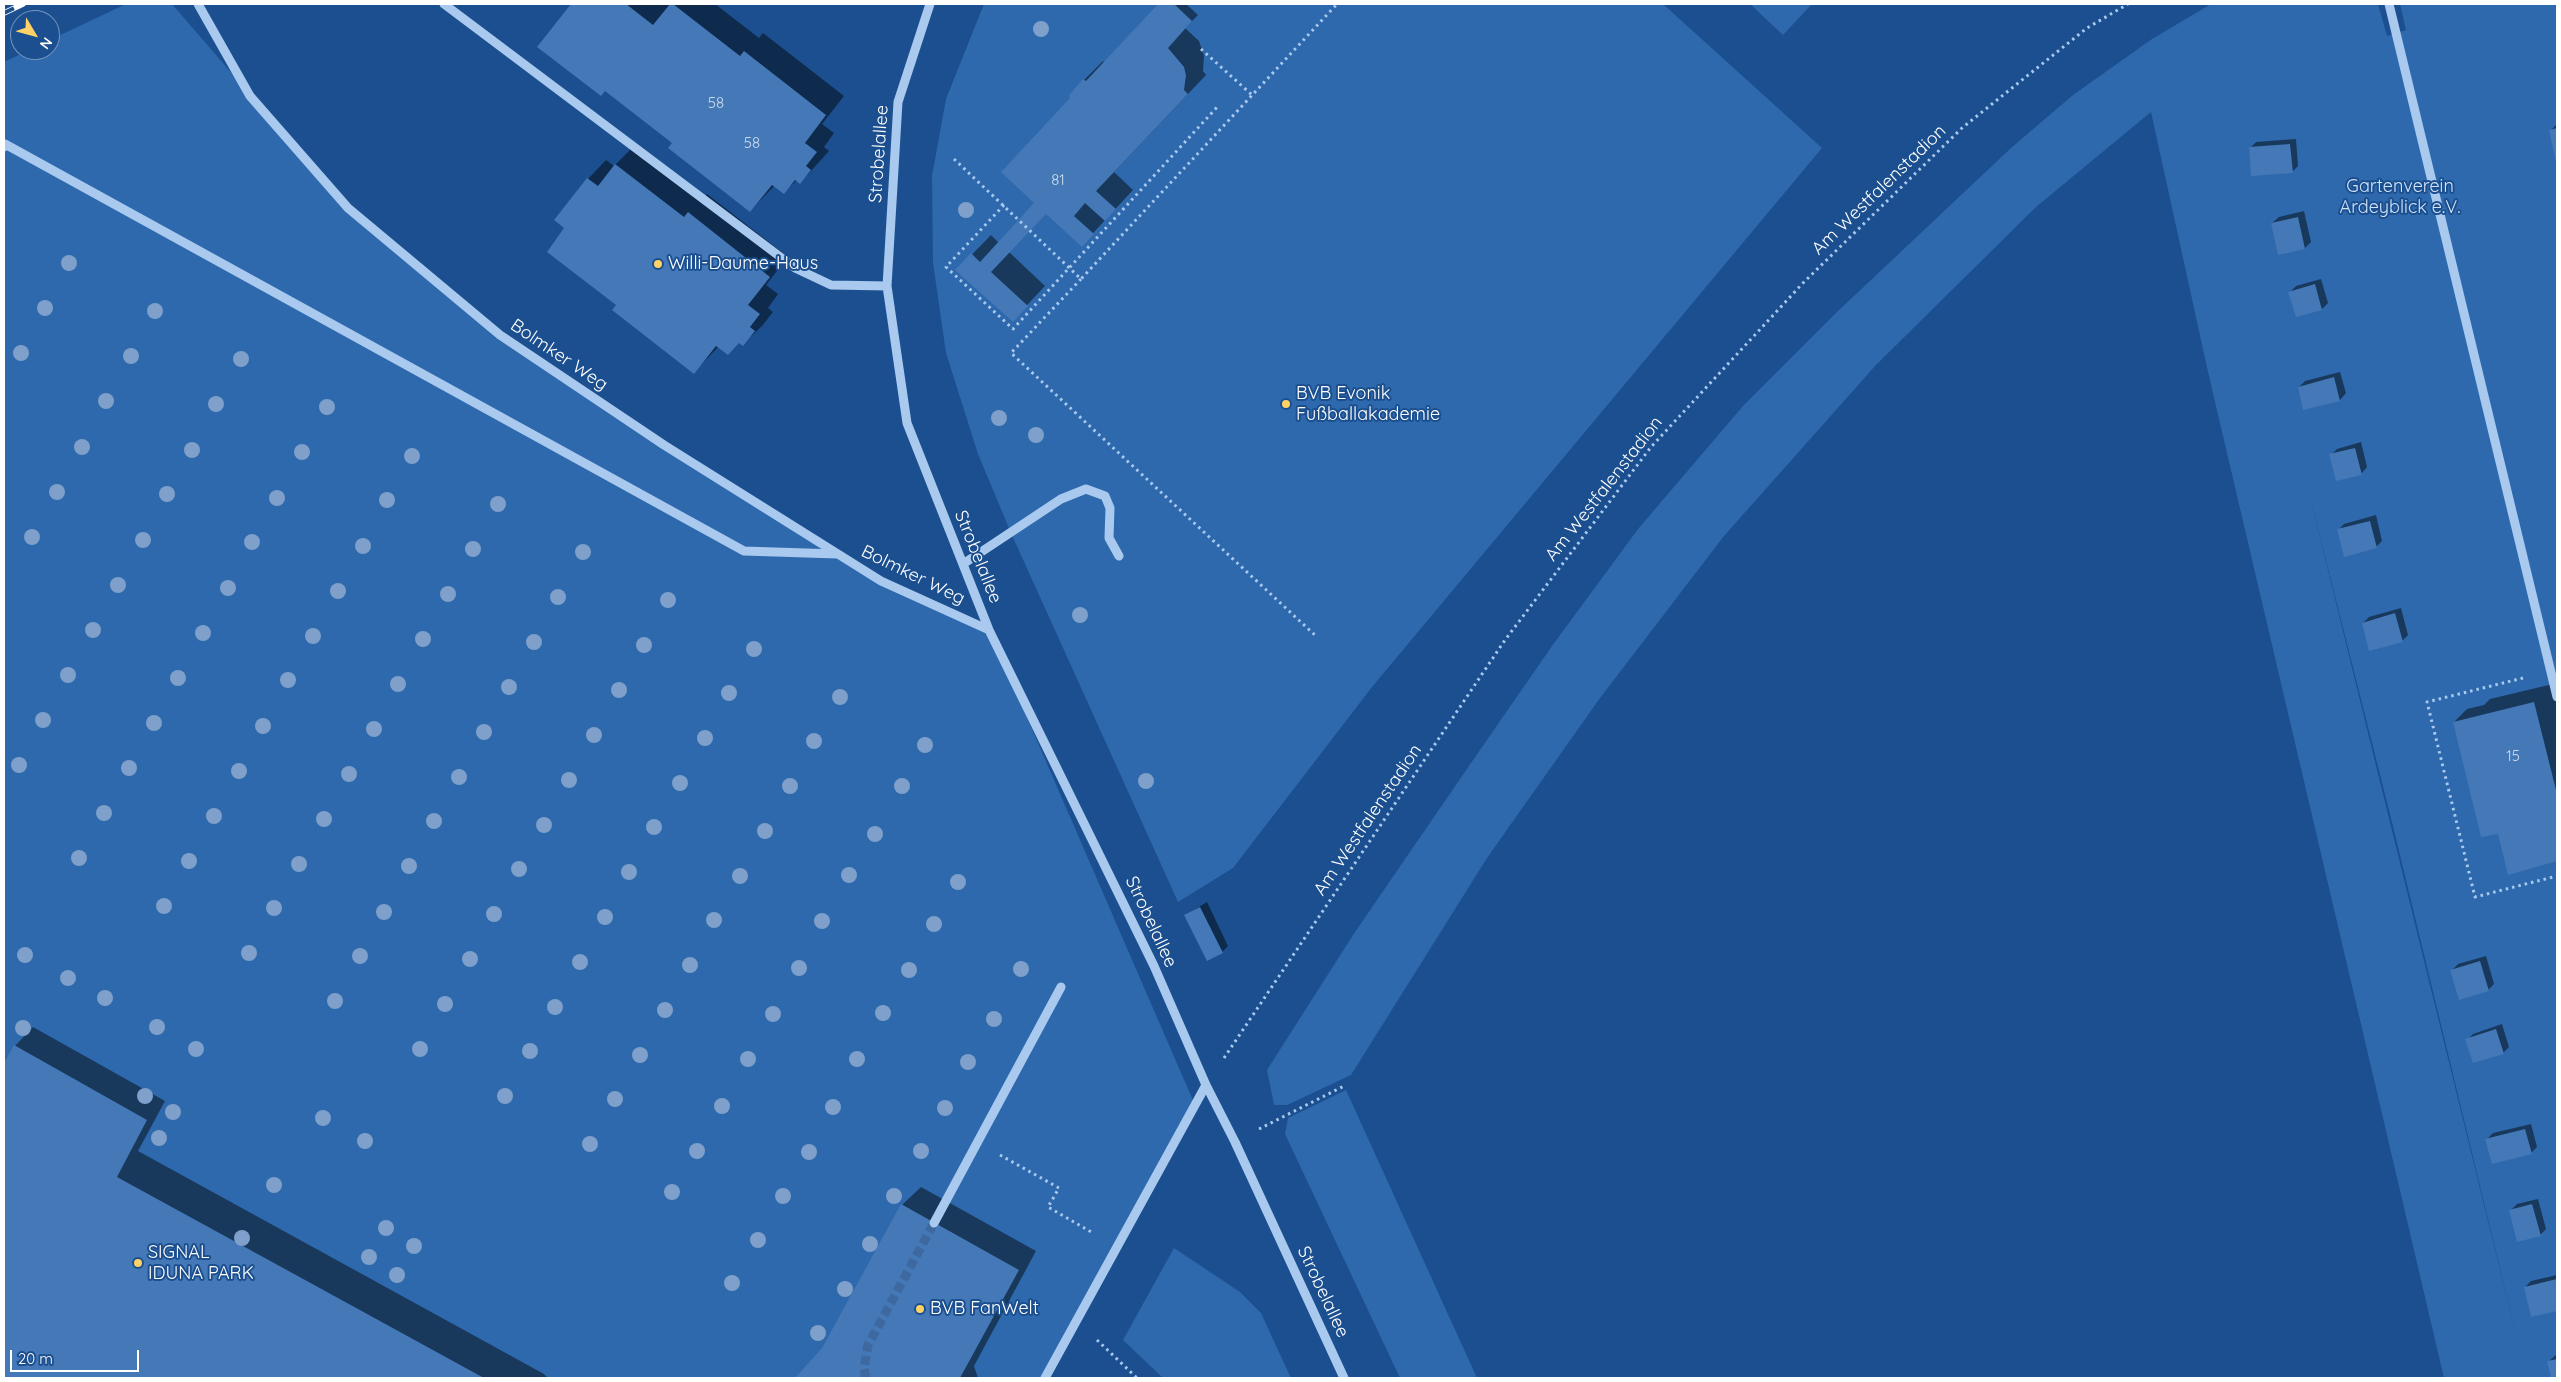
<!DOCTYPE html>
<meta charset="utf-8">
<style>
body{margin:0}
#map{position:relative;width:2561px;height:1382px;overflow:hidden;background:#1b4f8f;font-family:Quicksand,sans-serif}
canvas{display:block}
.frame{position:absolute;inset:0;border:5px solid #fff;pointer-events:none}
.north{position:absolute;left:10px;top:10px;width:50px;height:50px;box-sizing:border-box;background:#1b4f8f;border:1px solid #7695bc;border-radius:50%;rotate:127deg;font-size:14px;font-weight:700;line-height:20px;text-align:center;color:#fff}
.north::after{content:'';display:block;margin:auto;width:18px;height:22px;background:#ffd166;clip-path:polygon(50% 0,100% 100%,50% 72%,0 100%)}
.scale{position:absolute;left:10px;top:1350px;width:129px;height:22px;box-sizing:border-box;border:2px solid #fff;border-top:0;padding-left:6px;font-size:15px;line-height:18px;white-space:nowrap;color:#fff;-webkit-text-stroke:4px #1b4f8f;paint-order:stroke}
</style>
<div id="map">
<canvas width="2561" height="1382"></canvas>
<div class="frame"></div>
<div class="north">N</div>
<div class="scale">20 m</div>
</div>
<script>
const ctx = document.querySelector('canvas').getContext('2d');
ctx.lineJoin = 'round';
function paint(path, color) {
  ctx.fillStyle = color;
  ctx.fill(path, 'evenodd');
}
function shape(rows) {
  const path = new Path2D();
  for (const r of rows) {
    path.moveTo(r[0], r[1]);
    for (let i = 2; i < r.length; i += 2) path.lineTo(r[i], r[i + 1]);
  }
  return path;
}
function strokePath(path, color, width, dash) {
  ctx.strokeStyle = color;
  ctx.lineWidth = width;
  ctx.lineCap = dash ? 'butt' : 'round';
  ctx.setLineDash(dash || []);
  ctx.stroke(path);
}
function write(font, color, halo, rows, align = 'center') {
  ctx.font = font + ' Quicksand,sans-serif';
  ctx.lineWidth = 4;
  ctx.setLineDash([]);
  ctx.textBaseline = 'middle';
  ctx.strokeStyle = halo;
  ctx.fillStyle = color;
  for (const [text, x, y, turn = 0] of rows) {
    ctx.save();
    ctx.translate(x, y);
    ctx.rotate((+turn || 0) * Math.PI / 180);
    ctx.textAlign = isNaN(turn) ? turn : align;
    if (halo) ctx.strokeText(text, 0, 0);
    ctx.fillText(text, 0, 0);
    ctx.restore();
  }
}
paint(shape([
 [126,4,172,4,348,208,535,359,881,581,989,630,1195,1105,1042,1378,4,1378,4,62,29,50,50,50,50,40],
 [984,4,1663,4,1822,148,1372,687,1233,868,1178,902,1011,533,978,454,946,353,933,263,932,176,946,99],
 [1750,4,1812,4,1783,35],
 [2211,4,2378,4,2387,36,2406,30,2400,4,2557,4,2557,1378,2444,1378,2208,372,2151,112,2036,207,1876,365,1724,536,1600,698,1487,858,1351,1075,1287,1105,1274,1105,1267,1070,1355,932,1471,763,1552,646,1638,529,1743,406,1837,312,2011,148,2073,95,2152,39],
 [2310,497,2392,822,2518,1343],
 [1346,1090,1477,1378,1400,1378,1285,1134,1288,1118],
 [1174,1248,1240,1292,1261,1313,1291,1378,1163,1378,1123,1340]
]), '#2e69ad');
paint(shape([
 [573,4,715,4,759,38,763,33,844,96,822,124,834,133,824,147,829,151,800,183,797,180,784,192,775,185,750,211,674,143,605,90,539,47],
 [1159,4,1186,4,1198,15,1185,28,1199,41,1204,56,1203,71,1206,75,1114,172,1133,190,1082,245,1046,212,1009,252,1045,286,1013,320,957,270,991,235,999,243,1036,203,1071,99,1084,80,1103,61,1104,63],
 [2557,124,2557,160,2551,130],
 [2296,139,2298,166,2292,172,2250,148,2256,142],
 [634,146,703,199,707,194,788,257,766,285,778,294,768,308,773,312,762,326,743,344,740,342,718,347,694,372,618,305,566,228,588,179,606,160,614,166],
 [2304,211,2311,242,2305,248,2279,253,2272,223,2279,217],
 [2321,279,2328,303,2322,309,2297,316,2290,292,2296,286],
 [2340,372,2346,393,2340,400,2299,387,2305,381],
 [2361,442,2367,467,2361,474,2331,455,2337,449],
 [2376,515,2382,541,2376,547,2338,530,2344,524],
 [2401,608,2408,635,2402,641,2363,623,2369,617],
 [2553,684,2557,701,2557,859,2509,873,2499,832,2454,722,2467,709,2484,705,2490,699],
 [1207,902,1228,946,1222,952,1186,915],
 [2486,956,2494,984,2488,990,2452,970,2458,964],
 [2502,1024,2509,1047,2503,1053,2467,1040,2473,1034],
 [33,1027,165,1101,138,1151,544,1374,548,1378,4,1378,4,1066,15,1046],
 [2531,1124,2537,1147,2531,1153,2487,1139,2493,1133],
 [921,1187,1036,1251,974,1366,978,1378,797,1378,823,1349,902,1205],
 [2538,1199,2546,1229,2540,1235,2511,1210,2517,1204],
 [2557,1275,2557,1310,2532,1315,2525,1287,2531,1281],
 [2557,1354,2557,1378,2553,1378,2549,1361]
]), '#0007');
paint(shape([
 [571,4,626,4,653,25,670,4,673,4,740,56,744,51,826,115,805,143,817,152,806,166,811,170,800,184,795,180,784,194,772,185,750,212,668,148,672,143,605,91,601,96,537,47],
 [1158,4,1174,4,1192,21,1168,48,1184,67,1186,75,1184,90,1188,94,1096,191,1116,209,1105,221,1085,203,1074,216,1094,234,1082,247,1046,214,991,272,1028,306,1013,322,955,270,971,253,980,262,1034,203,1001,172,1070,98,1069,95,1083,79,1086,81],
 [2557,128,2557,162,2556,162,2549,130],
 [2290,144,2293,173,2251,176,2249,147],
 [615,164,684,217,688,212,770,277,748,305,760,314,750,327,755,331,743,346,739,343,728,355,716,346,694,374,612,310,616,305,547,252,564,228,554,220,587,178,598,186],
 [2298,217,2305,249,2278,255,2271,223],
 [2315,284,2322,310,2296,317,2288,292],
 [2334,377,2340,401,2303,410,2298,387],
 [2355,448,2362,475,2336,481,2329,454],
 [2370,521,2377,548,2344,557,2337,529],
 [2395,613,2403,642,2369,651,2362,623],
 [2534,702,2557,794,2557,861,2508,875,2498,834,2481,837,2453,722],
 [1200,907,1223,953,1207,961,1184,915],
 [2480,961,2489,991,2459,1000,2450,970],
 [2496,1029,2504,1054,2473,1063,2465,1039],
 [14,1045,147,1120,117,1177,484,1378,4,1378,4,1063],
 [2525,1129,2532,1154,2492,1164,2485,1139],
 [901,1204,1019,1270,960,1378,795,1378,822,1348],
 [2532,1204,2541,1236,2517,1242,2509,1210],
 [2557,1279,2557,1311,2531,1317,2524,1287],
 [2557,1359,2557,1378,2551,1378,2547,1361]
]), '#4478b7');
strokePath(shape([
 [866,1378,864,1369,868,1345,934,1223]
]), '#3d69a0', 9, [9, 4.5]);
strokePath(shape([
 [1201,49,1252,95],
 [954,159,1081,279,1337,4],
 [1004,205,946,267,1013,329,1219,105],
 [1081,279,1011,353,1317,637],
 [2523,678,2427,702,2475,897,2557,876],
 [1224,1058,1505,640,1651,447,1803,283,1962,128,2087,28,2128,4],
 [1259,1129,1344,1086],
 [1000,1155,1059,1188,1048,1207,1093,1233],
 [1097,1340,1137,1378]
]), '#a9c9ee', 3, [2.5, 4]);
strokePath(shape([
 [198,4,250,96,348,208,500,335,664,445,881,581,989,630],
 [444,4,795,268,831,285,887,286],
 [930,4,898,102,887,286,907,423,989,630,1154,966,1206,1085,1235,1142,1344,1378],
 [2389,4,2557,697],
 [4,147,5,144,744,551,837,554],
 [963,564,1061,499,1086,489,1105,496,1110,508,1109,538,1119,556],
 [934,1223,1061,987],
 [1045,1378,1206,1085]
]), '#a9c9ee', 9);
const rail = shape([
 [4,13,23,4]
]);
strokePath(rail, '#fff', 5.5);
strokePath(rail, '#1b4f8f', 4, [11]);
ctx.fillStyle = '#7ea0ca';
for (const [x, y] of [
 [1041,29],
 [966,210],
 [69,263],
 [45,308],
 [155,311],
 [21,353],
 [131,356],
 [241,359],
 [106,401],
 [216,404],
 [327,407],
 [999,418],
 [1036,435],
 [82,447],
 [192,450],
 [302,452],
 [412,456],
 [57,492],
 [167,494],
 [277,498],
 [387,500],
 [498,504],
 [32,537],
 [143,540],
 [252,542],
 [363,546],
 [473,549],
 [583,552],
 [118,585],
 [228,588],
 [338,591],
 [448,594],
 [558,597],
 [668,600],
 [1080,615],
 [93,630],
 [203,633],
 [313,636],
 [423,639],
 [534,642],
 [644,645],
 [754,649],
 [68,675],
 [178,678],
 [288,680],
 [398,684],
 [509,687],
 [619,690],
 [729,693],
 [840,697],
 [43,720],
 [154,723],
 [263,726],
 [374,729],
 [484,732],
 [594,735],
 [705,738],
 [814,741],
 [925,745],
 [19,765],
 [129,768],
 [239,771],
 [349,774],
 [459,777],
 [569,780],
 [1146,781],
 [680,783],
 [790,786],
 [902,786],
 [104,813],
 [214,816],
 [324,819],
 [434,821],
 [544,825],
 [654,827],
 [765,831],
 [875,834],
 [79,858],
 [189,861],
 [299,864],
 [409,866],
 [519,869],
 [629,872],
 [849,875],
 [740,876],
 [958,882],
 [164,906],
 [274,908],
 [384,912],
 [494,914],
 [605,917],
 [714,920],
 [822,921],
 [934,924],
 [249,953],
 [25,955],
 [360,956],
 [470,959],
 [580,962],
 [690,965],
 [799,968],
 [1021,969],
 [909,970],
 [68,978],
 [105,998],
 [335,1001],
 [445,1004],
 [555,1007],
 [665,1010],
 [883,1013],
 [773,1014],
 [994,1019],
 [157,1027],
 [23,1028],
 [196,1049],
 [420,1049],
 [530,1051],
 [640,1055],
 [748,1059],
 [857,1059],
 [968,1062],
 [145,1096],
 [505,1096],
 [615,1099],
 [722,1106],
 [833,1107],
 [945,1108],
 [173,1112],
 [323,1118],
 [159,1138],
 [365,1141],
 [590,1144],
 [697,1151],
 [921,1151],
 [809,1152],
 [274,1185],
 [672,1192],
 [783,1196],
 [894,1196],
 [386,1228],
 [242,1238],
 [758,1240],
 [870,1244],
 [414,1246],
 [369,1257],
 [397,1275],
 [732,1283],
 [845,1289],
 [818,1333]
]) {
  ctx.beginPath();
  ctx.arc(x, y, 8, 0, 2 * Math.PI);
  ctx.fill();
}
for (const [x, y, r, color] of [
 [658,264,5,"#ffd166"],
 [1286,404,5,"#ffd166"],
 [138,1263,5,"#ffd166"],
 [920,1309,5,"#ffd166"]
]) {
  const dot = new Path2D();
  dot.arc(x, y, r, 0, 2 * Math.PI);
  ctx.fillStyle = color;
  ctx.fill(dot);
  strokePath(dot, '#1b4f8f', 2);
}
write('15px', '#d0dded', null, [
 ["58",716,103],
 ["58",752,143],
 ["81",1058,180],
 ["15",2513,756]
]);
write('18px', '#fff', '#1b4f8f', [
 ["Strobelallee",879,154,-86],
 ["Am Westfalenstadion",1879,190,-44],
 ["Bolmker Weg",559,355,34],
 ["Am Westfalenstadion",1604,489,-52],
 ["Strobelallee",978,557,68],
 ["Bolmker Weg",913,575,26],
 ["Am Westfalenstadion",1368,820,-56],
 ["Strobelallee",1151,922,65],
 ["Strobelallee",1323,1292,65]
]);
write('18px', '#cfe3fa', '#1b4f8f', [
 ["Gartenverein",2400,187],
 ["Ardeyblick e.V.",2400,208]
]);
write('18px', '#fff', '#1b4f8f', [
 ["Willi-Daume-Haus",668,264],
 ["BVB Evonik",1296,394],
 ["Fußballakademie",1296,415],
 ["SIGNAL",148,1253],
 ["IDUNA PARK",148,1274],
 ["BVB FanWelt",930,1309]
], 'left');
</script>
